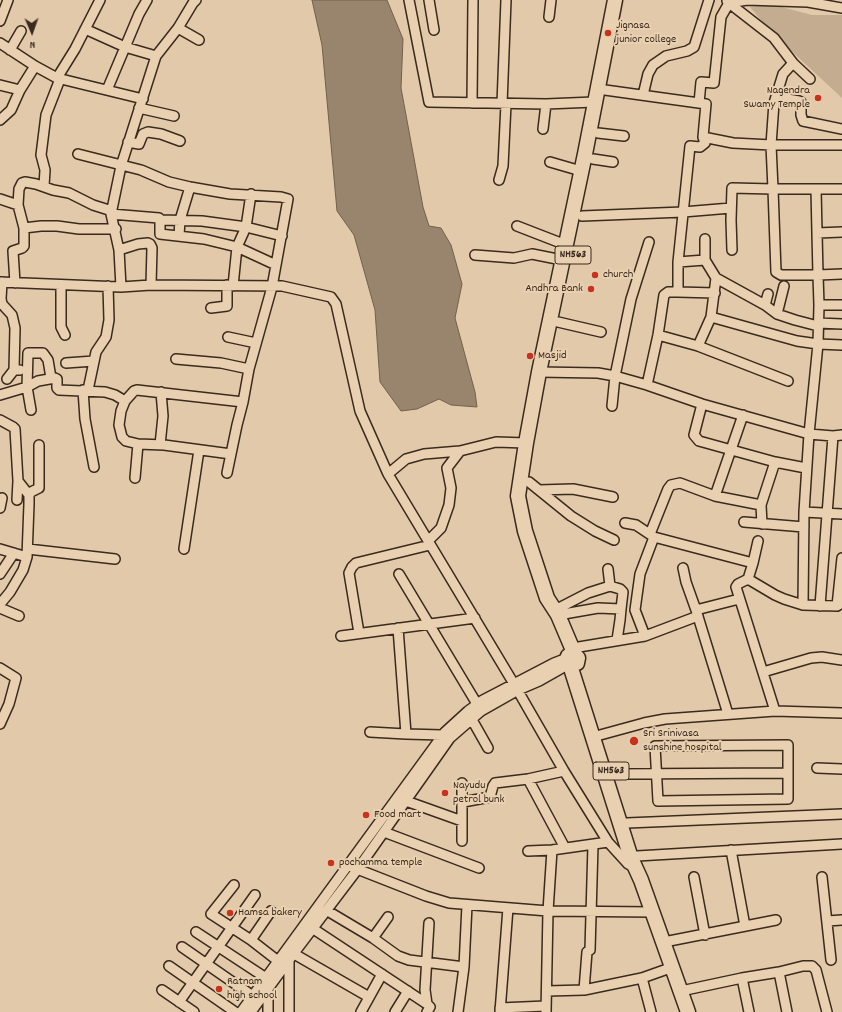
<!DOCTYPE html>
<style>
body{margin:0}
#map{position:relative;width:842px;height:1012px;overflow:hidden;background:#e1c9aa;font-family:Dekko,sans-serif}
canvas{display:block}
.north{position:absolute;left:12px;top:12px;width:40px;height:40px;-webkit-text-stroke:3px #e8d0b0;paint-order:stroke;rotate:178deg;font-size:11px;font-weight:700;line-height:16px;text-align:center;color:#3b2a1e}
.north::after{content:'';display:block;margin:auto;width:14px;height:18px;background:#3b2a1e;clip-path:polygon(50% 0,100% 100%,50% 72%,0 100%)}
</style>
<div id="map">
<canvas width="842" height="1012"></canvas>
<div class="north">N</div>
</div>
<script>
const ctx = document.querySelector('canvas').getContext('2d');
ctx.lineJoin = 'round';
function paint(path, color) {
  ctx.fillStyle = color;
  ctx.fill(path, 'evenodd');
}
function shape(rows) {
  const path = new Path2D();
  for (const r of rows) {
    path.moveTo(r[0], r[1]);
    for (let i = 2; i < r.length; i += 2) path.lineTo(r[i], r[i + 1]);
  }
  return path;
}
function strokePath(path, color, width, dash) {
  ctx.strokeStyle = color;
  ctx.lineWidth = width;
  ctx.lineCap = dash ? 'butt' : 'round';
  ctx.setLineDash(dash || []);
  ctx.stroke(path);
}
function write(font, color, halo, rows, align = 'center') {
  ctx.font = font + ' Dekko,sans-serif';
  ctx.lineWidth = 4;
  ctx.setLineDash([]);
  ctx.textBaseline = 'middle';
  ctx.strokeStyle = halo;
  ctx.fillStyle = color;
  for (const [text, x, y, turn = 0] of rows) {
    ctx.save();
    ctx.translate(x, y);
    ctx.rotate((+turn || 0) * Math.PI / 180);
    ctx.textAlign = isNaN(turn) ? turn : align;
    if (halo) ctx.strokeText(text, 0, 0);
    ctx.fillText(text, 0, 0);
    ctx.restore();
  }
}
paint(shape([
 [770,4,812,15,842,15,842,98,772,33,750,7]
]), '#c3ac90');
const water = shape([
 [312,0,387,0,403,39,401,88,423,207,429,226,441,228,451,245,462,284,455,318,475,392,477,407,451,405,439,399,417,409,401,411,380,382,375,310,354,235,337,211,322,45,312,0]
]);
paint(water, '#99846d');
strokePath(water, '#73604d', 1);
const minor = shape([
 [409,0,429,102,546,104,594,102],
 [429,0,434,30],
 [506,0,502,104,507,104],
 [727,1,729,3,747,0,808,2,842,8],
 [549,17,551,0],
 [0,21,8,0],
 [178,28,199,40],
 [85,29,125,47,156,56],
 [0,43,35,66,57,78,143,99],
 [10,50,21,31],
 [57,78,75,49,100,0],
 [0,85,20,90],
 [107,90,139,14,147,0],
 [605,90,706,104,703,137,733,143,771,145,842,145],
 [643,95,648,74,653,65,666,56,687,51,694,47,709,0],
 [776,97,799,101,801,102,801,115,803,121,842,129],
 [472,103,473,0],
 [699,103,701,82,714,83,721,17,729,3,774,38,793,63,810,79],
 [139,108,174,116],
 [0,120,11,110,20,90,35,66],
 [543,129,546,104],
 [598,133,624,136],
 [703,137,705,143,700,147,690,146,678,262,678,292,715,293],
 [128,142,139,144,143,134,148,132,161,134,180,141],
 [78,154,141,170,169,182,190,187,230,194,281,197,288,199,272,287,249,369,243,402,237,425,227,473],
 [593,159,613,162],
 [550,162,581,171],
 [499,180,503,166,506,104],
 [44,186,45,170,41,155,46,115,60,79],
 [816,189,842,189],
 [0,199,18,205],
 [111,214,159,218,160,219,160,234,204,239,237,247,276,265],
 [582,216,683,212,731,208],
 [160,220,202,221,246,227,282,236],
 [517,226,566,245],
 [24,228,41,226,57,226,79,229,116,229],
 [817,233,842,232],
 [179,236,180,220,190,187],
 [705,239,705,260,716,278],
 [119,250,138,244,148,243,150,244,152,248,151,285],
 [732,250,731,220,732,188,773,189,771,145,774,103,783,74,793,63],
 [475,255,514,258,532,254,562,260],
 [678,262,705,260],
 [0,282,121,287,151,285,282,286,331,297,336,304,360,411,388,474,514,684,564,771,608,842,628,864,634,867],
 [2,282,1,299,2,304,12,315,15,328,14,370],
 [15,283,13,251,22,248,24,246,24,228,18,205,19,189,22,183,25,182,36,184,53,190,69,193,93,205,112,211],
 [61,285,61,327,65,335],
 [233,286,237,247,246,227,251,194],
 [121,287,119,250,111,214,121,166,156,56,178,28,193,3,196,0],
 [765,305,768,294],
 [819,305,842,305],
 [211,308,227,306,227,285],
 [777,314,784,286],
 [711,317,716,278,765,305,777,314,795,320,818,326],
 [558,322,601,332],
 [818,323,842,324],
 [658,335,698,346,788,381],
 [228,337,256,343],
 [698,346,711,317,797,341,818,344,842,345],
 [176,359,221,363,249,369],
 [66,363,94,361],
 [539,372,598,373,615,376,647,385,702,404,809,434,818,344,819,305,818,275,817,233,816,189,773,189,776,272,781,275,818,275,842,274],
 [7,379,14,370,20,370],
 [647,385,658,335,664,295,668,292,678,292],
 [83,390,85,419,94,467],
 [88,390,96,352,106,337,109,320,108,286],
 [0,395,27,387,38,381,55,378,57,379,57,388,59,390,105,392,115,395,125,401,134,391,137,390,243,402],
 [125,401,121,411,119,425,122,437,126,441,138,444,164,445,231,454],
 [702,404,694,435,699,441,775,462,806,468],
 [612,406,615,376,631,299,649,242],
 [31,410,27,387,28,353,43,353,48,360,51,378],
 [0,420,13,427,15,429,18,481,29,495,29,504,27,557,23,570,10,592,0,604],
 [160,445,163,416,161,392],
 [388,474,406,459,424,454,460,451,496,442,526,443],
 [135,478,138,444],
 [529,482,571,516,595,531,614,540],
 [539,490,573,489,613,497],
 [29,495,31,492,39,488,39,445],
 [715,496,743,415],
 [17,500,18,481],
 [761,505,775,462],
 [0,508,2,498],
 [804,512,842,514],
 [744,522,804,527],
 [625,523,636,525,654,537,753,563,748,579,775,595,784,599,803,605,837,606,842,603],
 [650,534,668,489,671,485,680,483,715,496,761,505,762,524],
 [428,541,441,528,449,505,451,488,447,468,460,451],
 [0,549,27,557],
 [28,549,115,559],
 [184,549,199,450],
 [753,563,758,541],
 [683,568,686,582,696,610],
 [608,569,610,586],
 [0,574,14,553],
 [399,574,477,704],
 [748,579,738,584,736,587,775,711],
 [803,605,804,512,809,434,833,436,842,435],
 [820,606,833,436],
 [837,606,842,558],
 [0,608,19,616],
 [555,610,588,593,610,586,620,589,623,592,621,609],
 [558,615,598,608,621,609,620,620,617,640],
 [398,628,406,734],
 [359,633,349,573,352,567,356,563,430,545],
 [341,636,475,618],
 [645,636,635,610,640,574,654,537],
 [573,648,645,636,698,616],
 [0,668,16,678,9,704,0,724],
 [763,672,811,658,822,657,842,660],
 [728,714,696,610,739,599],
 [471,718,488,748],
 [370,732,406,734,442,735],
 [600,735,644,723,665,719,775,711,842,713],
 [788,745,788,799,658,801,655,746,788,745],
 [817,768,842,769],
 [612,774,788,773],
 [528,779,565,848],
 [462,783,462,841],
 [406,801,462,821],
 [463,802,490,797,493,786,495,783,528,779,564,771],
 [627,823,842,814],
 [384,832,479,868],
 [731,850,745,926],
 [528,851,552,850,608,842],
 [637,856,842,844],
 [352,867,426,896,449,903,548,911,653,912],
 [694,877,705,935],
 [822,877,831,960],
 [234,885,211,914,251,940,278,961],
 [326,910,373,938,398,956,409,960,464,967],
 [827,921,842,920],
 [312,928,427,1004],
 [196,932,266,978],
 [373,938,388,917],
 [251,940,271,911],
 [664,942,776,920],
 [182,947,257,999],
 [590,950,593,845],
 [289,951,369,997],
 [169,966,235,1012],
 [779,972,787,1012],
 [642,978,651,1012],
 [742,978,749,1012],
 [162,990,194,1012],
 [584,990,587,952],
 [547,991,584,990,642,978,673,967],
 [681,991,742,978,779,972,803,966,812,966,816,970,827,1012],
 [179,1002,255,895],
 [500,1008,546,1006],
 [241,1012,445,732,468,711,483,700,554,663,567,658],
 [251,1012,294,953,357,870,450,738,481,711,518,690,539,681,569,664],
 [268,1012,268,988],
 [289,1012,289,960],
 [361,1012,382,974],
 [395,1012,408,991],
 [427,1012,430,1007,427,1004,425,990,429,923],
 [458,1012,464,967,467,905],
 [500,1012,508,908],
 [546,1012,548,911,552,850]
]);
const highway = shape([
 [575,655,572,654,568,656,567,661,570,665,577,663,578,658,575,655,558,615,547,598,525,531,518,496,526,443,539,372,585,154,615,0],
 [570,665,631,858,641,880,688,1012]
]);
strokePath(minor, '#3b2a1e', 12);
strokePath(highway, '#3b2a1e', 17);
strokePath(minor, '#e8d0b0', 9);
strokePath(highway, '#e8d0b0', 14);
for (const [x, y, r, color] of [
 [608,33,4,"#c8321e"],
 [818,98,4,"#c8321e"],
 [595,275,4,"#c8321e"],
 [591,289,4,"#c8321e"],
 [530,356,4,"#c8321e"],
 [634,741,5,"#c8321e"],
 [445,793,4,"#c8321e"],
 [366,815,4,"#c8321e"],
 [331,863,4,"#c8321e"],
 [230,913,4,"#c8321e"],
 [219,989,4,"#c8321e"]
]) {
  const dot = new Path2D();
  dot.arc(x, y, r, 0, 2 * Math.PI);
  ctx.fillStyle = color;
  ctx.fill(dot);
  strokePath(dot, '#e8d0b0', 1.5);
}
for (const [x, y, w] of [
 [573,255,36],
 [611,771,36]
]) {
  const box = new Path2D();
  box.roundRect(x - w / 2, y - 9, w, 18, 3);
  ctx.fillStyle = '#e8d0b0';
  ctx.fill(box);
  strokePath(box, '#3b2a1e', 1);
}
write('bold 11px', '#3b2a1e', null, [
 ["NH563",573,255],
 ["NH563",611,771]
]);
write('12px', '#3b2a1e', '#e8d0b0', [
 ["Jignasa",616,26],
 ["junior college",616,40],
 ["Nagendra",810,91,"right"],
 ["Swamy Temple",810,105,"right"],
 ["church",603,275],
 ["Andhra Bank",583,289,"right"],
 ["Masjid",538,356],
 ["Sri Srinivasa",643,734],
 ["sunshine hospital",643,748],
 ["Nayudu",453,786],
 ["petrol bunk",453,800],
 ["Food mart",374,815],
 ["pochamma temple",339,863],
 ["Hamsa bakery",238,913],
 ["Ratnam",227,982],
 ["high school",227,996]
], 'left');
</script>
